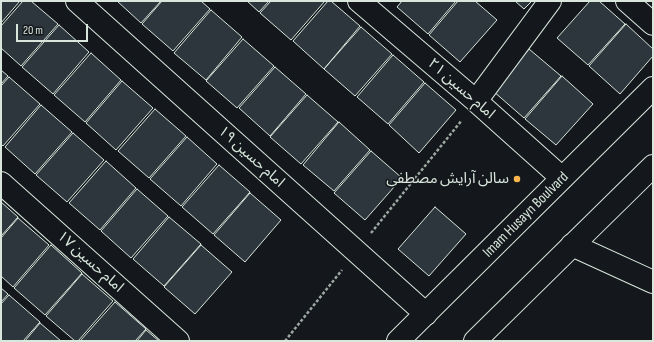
<!DOCTYPE html>
<meta charset="utf-8">
<style>
body{margin:0}
#map{position:relative;width:654px;height:342px;overflow:hidden;background:#14181c;font-family:"Sofia Sans Condensed",sans-serif}
canvas{display:block}
.frame{position:absolute;inset:0;border:2px solid #d8e6dc;pointer-events:none}
.scale{position:absolute;left:16px;top:24px;width:72px;height:18px;box-sizing:border-box;border:2px solid #d8e6dc;border-top:0;padding-left:5px;font-size:12px;line-height:14px;white-space:nowrap;color:#d8e6dc;-webkit-text-stroke:3px #14181c;paint-order:stroke}
</style>
<div id="map">
<canvas width="654" height="342"></canvas>
<div class="frame"></div>
<div class="scale">20 m</div>
</div>
<script>
const ctx = document.querySelector('canvas').getContext('2d');
ctx.lineJoin = 'round';
function paint(path, color) {
  ctx.fillStyle = color;
  ctx.fill(path, 'evenodd');
}
function shape(rows) {
  const path = new Path2D();
  for (const r of rows) {
    path.moveTo(r[0], r[1]);
    for (let i = 2; i < r.length; i += 2) path.lineTo(r[i], r[i + 1]);
  }
  return path;
}
function strokePath(path, color, width, dash) {
  ctx.strokeStyle = color;
  ctx.lineWidth = width;
  ctx.lineCap = dash ? 'butt' : 'round';
  ctx.setLineDash(dash || []);
  ctx.stroke(path);
}
function write(font, color, halo, rows, align = 'center') {
  ctx.font = font + ' "Sofia Sans Condensed","Noto Sans Arabic",sans-serif';
  ctx.lineWidth = 3;
  ctx.setLineDash([]);
  ctx.textBaseline = 'middle';
  ctx.strokeStyle = halo;
  ctx.fillStyle = color;
  for (const [text, x, y, turn = 0] of rows) {
    ctx.save();
    ctx.translate(x, y);
    ctx.rotate((+turn || 0) * Math.PI / 180);
    ctx.textAlign = isNaN(turn) ? turn : align;
    if (halo) ctx.strokeText(text, 0, 0);
    ctx.fillText(text, 0, 0);
    ctx.restore();
  }
}
const building = shape([
 [1,1,20,1,1,23,1,1],
 [23,1,31,1,58,24,21,66,1,48,1,26,23,1],
 [117,1,161,1,141,23,117,1],
 [162,1,201,1,210,9,173,51,142,24,162,1],
 [247,1,269,1,259,12,247,1],
 [271,1,325,1,291,40,260,13,271,1],
 [328,1,331,1,360,26,324,69,293,41,328,1],
 [402,1,456,1,428,34,397,7,402,1],
 [458,1,475,1,497,20,460,62,429,35,458,1],
 [515,1,532,1,524,9,515,1],
 [590,1,599,1,625,24,588,65,557,38,590,1],
 [211,10,242,37,206,80,174,53,211,10],
 [626,24,653,49,653,56,620,94,589,66,626,24],
 [59,25,89,52,53,94,22,67,59,25],
 [361,27,392,54,355,96,324,69,361,27],
 [243,39,274,66,237,108,206,81,243,39],
 [529,49,561,76,524,118,493,91,529,49],
 [91,53,121,80,85,122,54,95,91,53],
 [393,55,424,82,388,124,357,97,393,55],
 [275,67,306,94,270,136,239,108,275,67],
 [1,70,8,76,1,84,1,70],
 [562,76,593,104,556,145,525,119,562,76],
 [9,77,40,104,3,146,1,144,1,86,9,77],
 [122,81,153,108,116,150,86,123,122,81],
 [425,83,456,110,419,153,389,125,425,83],
 [307,95,338,122,301,164,270,137,307,95],
 [41,105,72,132,35,174,5,147,41,105],
 [155,109,186,136,149,178,118,151,155,109],
 [339,122,370,150,334,191,303,165,339,122],
 [73,133,104,160,67,202,36,175,73,133],
 [187,137,217,164,181,206,150,179,187,137],
 [371,151,402,178,365,220,334,193,371,151],
 [106,161,136,188,100,230,69,203,106,161],
 [219,165,250,192,213,234,182,207,219,165],
 [137,189,168,216,131,258,101,231,137,189],
 [250,193,281,220,245,262,214,235,250,193],
 [1,202,18,217,1,236,1,202],
 [435,207,466,234,429,276,398,249,435,207],
 [169,217,201,244,164,286,133,259,169,217],
 [18,218,49,245,13,287,1,276,1,238,18,218],
 [51,245,82,273,45,315,14,288,51,245],
 [201,245,232,272,195,314,164,287,201,245],
 [82,274,113,301,78,341,75,341,46,316,82,274],
 [1,288,8,294,1,302,1,288],
 [9,295,40,322,23,341,1,341,1,304,9,295],
 [115,302,146,329,135,341,80,341,115,302],
 [40,323,61,341,25,341,40,323],
 [146,330,159,341,137,341,146,330]
]);
paint(building, '#2c363c');
strokePath(building, '#d8e6dc', 1);
const street = shape([
 [77,1,426,314],
 [359,1,476,101,562,178],
 [627,1,653,24],
 [476,101,550,1],
 [1,183,178,341],
 [572,245,653,282]
]);
const secondary = shape([
 [398,341,653,88],
 [475,341,653,166]
]);
strokePath(street, '#d8e6dc', 24);
strokePath(secondary, '#d8e6dc', 24);
strokePath(shape([
 [371,233,462,120],
 [285,341,342,270]
]), '#9da8a2', 2.5, [3, 2]);
strokePath(street, '#14181c', 22);
strokePath(secondary, '#14181c', 22);
for (const [x, y, r, color] of [
 [517,179,4,"#ffb74d"]
]) {
  const dot = new Path2D();
  dot.arc(x, y, r, 0, 2 * Math.PI);
  ctx.fillStyle = color;
  ctx.fill(dot);
  strokePath(dot, '#14181c', 1.5);
}
write('15px', '#d8e6dc', '#14181c', [
 ["امام حسین ۲۱",461,89,41],
 ["امام حسین ۱۹",251,157,42],
 ["Imam Husayn Boulvard",526,215,-45],
 ["امام حسین ۱۷",90,262,42]
]);
write('15px', '#d8e6dc', '#14181c', [
 ["سالن آرایش مصطفی",509,179]
], 'right');
</script>
